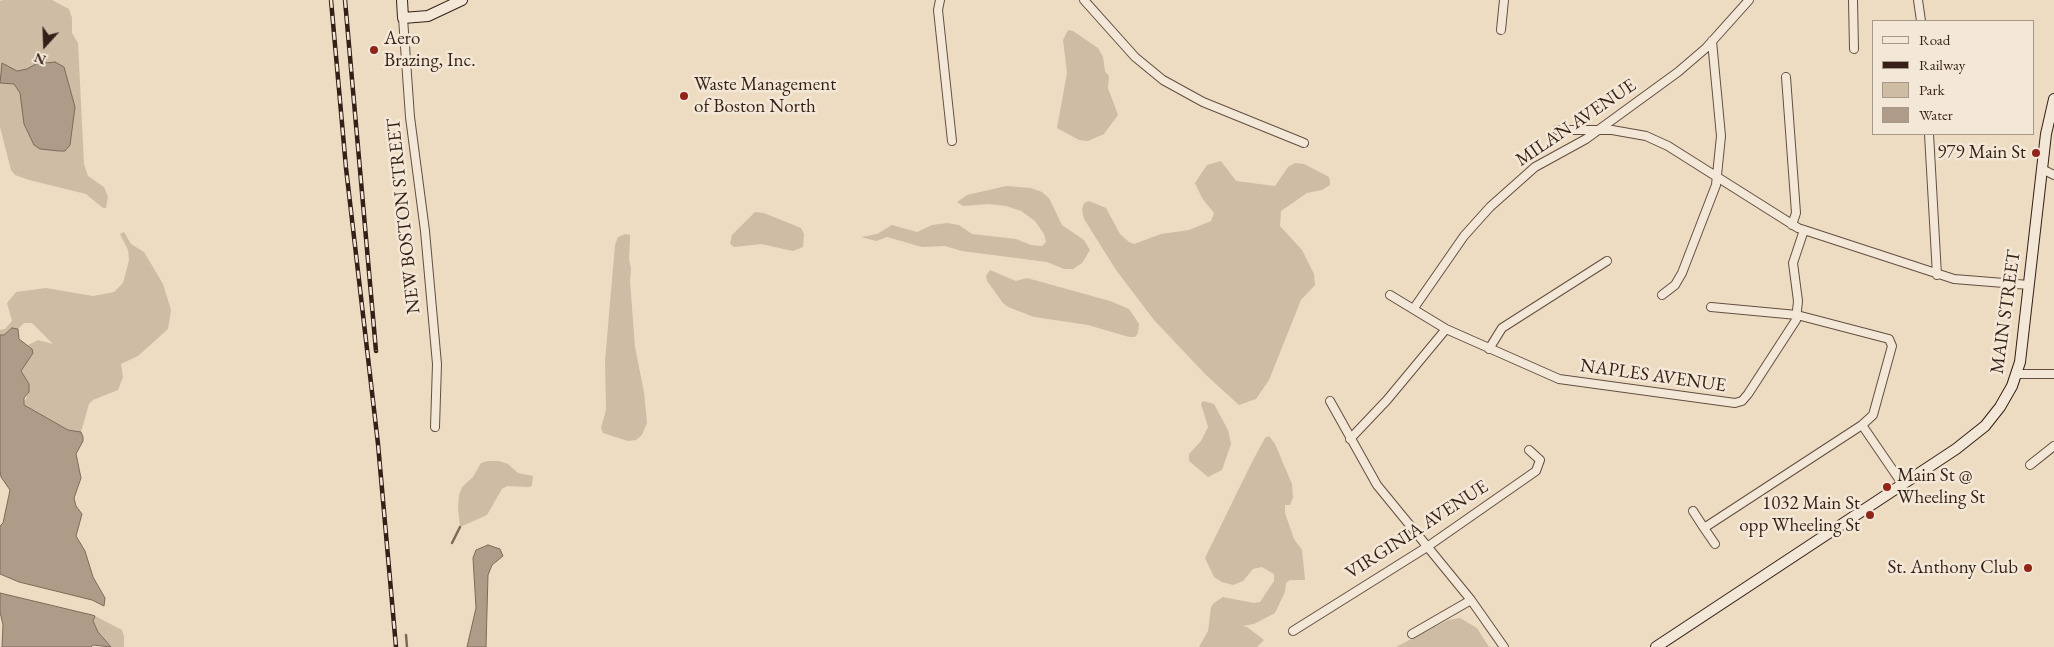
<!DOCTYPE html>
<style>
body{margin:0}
#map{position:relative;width:2054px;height:647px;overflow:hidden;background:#eddcc2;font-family:"EB Garamond",serif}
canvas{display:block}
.legend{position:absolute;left:1872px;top:20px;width:162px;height:115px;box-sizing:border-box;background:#f3e8d7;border:1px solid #a7988a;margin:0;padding:6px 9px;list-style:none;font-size:15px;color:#351f16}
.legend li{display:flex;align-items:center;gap:10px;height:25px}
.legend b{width:25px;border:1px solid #a7988a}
.north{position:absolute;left:20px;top:20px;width:50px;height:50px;-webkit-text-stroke:4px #f3e8d7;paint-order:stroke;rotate:200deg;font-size:14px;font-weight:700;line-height:20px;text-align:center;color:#351f16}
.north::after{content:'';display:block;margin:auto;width:18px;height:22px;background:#351f16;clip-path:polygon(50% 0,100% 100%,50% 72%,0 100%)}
</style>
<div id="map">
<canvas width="2054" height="647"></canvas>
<ul class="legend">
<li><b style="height:6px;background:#f3e8d7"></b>Road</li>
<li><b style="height:6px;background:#351f16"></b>Railway</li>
<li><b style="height:14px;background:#cebca5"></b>Park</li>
<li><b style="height:14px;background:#ae9c88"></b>Water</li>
</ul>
<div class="north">N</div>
</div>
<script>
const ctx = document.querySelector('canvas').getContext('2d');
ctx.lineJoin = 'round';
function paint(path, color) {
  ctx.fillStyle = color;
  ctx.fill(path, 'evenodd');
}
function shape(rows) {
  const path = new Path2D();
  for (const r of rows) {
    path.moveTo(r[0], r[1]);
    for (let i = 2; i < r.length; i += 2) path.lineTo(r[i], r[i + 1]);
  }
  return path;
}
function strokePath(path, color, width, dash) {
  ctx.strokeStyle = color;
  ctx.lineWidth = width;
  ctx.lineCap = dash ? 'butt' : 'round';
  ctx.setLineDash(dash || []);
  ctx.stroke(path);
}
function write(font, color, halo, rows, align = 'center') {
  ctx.font = font + ' "EB Garamond",serif';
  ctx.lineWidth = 5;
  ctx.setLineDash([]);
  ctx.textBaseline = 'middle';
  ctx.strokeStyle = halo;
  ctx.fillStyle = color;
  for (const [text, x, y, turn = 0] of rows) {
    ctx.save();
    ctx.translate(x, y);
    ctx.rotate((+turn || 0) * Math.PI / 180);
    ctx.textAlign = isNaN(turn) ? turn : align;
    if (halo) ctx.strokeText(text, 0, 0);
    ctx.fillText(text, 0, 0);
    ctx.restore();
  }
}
paint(shape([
 [3,0,52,0,69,9,72,18,72,33,78,43,84,164,88,176,104,187,108,197,106,208,103,208,86,194,29,180,15,175,11,170,0,127,0,1],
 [1068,30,1073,31,1098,48,1103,57,1105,71,1109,76,1108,88,1118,115,1104,134,1088,141,1079,140,1057,128,1067,73,1063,40],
 [1221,161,1236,181,1275,186,1288,167,1295,163,1304,164,1329,177,1330,181,1330,185,1322,190,1307,193,1281,211,1280,226,1302,250,1314,274,1315,285,1301,300,1269,380,1256,399,1239,405,1206,375,1154,320,1116,270,1084,219,1082,210,1084,203,1089,201,1106,208,1120,234,1129,242,1134,244,1161,234,1189,230,1211,221,1214,213,1202,198,1195,183,1207,165],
 [1006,186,1031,188,1042,192,1049,198,1062,225,1084,240,1090,250,1082,263,1073,269,1064,269,1047,262,962,251,945,246,922,247,887,237,876,241,861,237,877,234,892,225,917,232,932,225,947,223,959,225,972,234,1016,239,1031,245,1042,246,1046,242,1044,234,1035,221,1021,211,1006,206,988,204,963,206,957,202,967,195],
 [755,212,764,213,801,228,804,234,803,247,793,251,761,244,734,247,730,244,732,235],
 [124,232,131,244,144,252,163,284,171,310,168,329,138,356,121,364,123,377,118,390,93,400,89,404,81,432,68,430,23,405,29,392,29,384,21,371,32,349,28,345,38,340,53,344,32,323,24,323,18,329,12,328,4,335,0,335,0,330,5,329,12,321,7,303,16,292,46,288,93,296,114,292,123,283,129,260,128,250,120,234],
 [625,234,630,235,630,239,629,259,631,269,630,281,635,347,644,392,647,423,642,435,636,440,628,441,603,433,601,428,606,410,605,361,615,245,618,237],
 [990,270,1016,281,1027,278,1110,301,1129,309,1139,324,1138,333,1135,337,1129,337,1088,325,1034,317,1008,307,1003,303,987,281,986,276],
 [1203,401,1214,404,1228,430,1231,444,1222,470,1208,477,1189,461,1189,454,1201,441,1208,427,1201,404],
 [1269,436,1275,444,1292,484,1293,498,1290,505,1285,505,1285,513,1294,539,1302,550,1305,580,1290,580,1286,583,1285,592,1275,613,1254,624,1242,626,1247,627,1264,640,1257,647,1199,647,1208,631,1211,607,1214,603,1223,597,1254,603,1260,602,1274,581,1274,574,1262,567,1253,569,1243,581,1233,585,1222,582,1214,577,1205,558,1252,462,1265,438],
 [487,461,499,461,508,464,518,473,533,476,532,485,530,487,507,486,502,489,487,515,460,527,458,509,459,495,462,487,473,477,481,463],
 [95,616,122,630,124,636,124,647,111,647,98,632,93,621],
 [1460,618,1477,628,1489,647,1396,647,1448,620]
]), '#cebca5');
const water = shape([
 [55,62,64,67,75,107,70,145,65,151,59,151,40,149,34,145,24,124,20,93,14,84,0,83,2,63,17,71,27,69,36,64,55,62],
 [12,328,18,329,19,339,32,349,33,353,21,371,29,384,29,392,24,398,24,405,68,430,81,432,83,437,83,441,76,454,81,478,74,498,76,506,82,514,76,536,85,551,93,577,105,598,104,606,92,600,19,582,0,574,0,526,3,523,10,490,1,477,0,470,0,335,4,335,12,328],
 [488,545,500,549,503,556,492,565,488,575,486,647,467,647,476,608,473,558,476,550,488,545],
 [0,593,92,615,95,616,93,621,98,632,111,647,93,645,91,647,2,647,3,625,0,612,0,593]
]);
paint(water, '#ae9c88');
strokePath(water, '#7e6a5a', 1);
strokePath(shape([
 [452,543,460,527],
 [406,635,407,647]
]), '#7e6a5a', 2.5);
const street = shape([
 [940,0,938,10,952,141],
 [1084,0,1135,57,1163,80,1203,102,1304,143],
 [1853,0,1854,49],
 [1918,0,1921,21],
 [403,18,410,117,425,231,437,364,435,427],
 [1501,30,1504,0],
 [1786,77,1796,213,1792,225],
 [1557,130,1612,130,1646,136,1668,146,1798,228,1954,279,2029,285],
 [1929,134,1937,275],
 [2042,169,2054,175],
 [1390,295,1446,329,1559,379,1735,403,1742,401,1748,394,1796,320,1798,301,1793,263,1804,230],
 [1662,295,1675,285,1682,273,1716,185,1721,136,1712,41],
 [1711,307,1797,315,1889,339,1892,346,1873,415,1862,425,1903,485],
 [1414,308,1464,236,1490,207,1535,167,1586,139,1678,72,1706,48,1749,0],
 [1489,349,1502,328,1607,261],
 [2017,374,2054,374],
 [1330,401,1377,485,1471,600,1504,647],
 [1350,439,1387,400,1446,329],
 [2030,465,2054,446],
 [1693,511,1704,528],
 [1715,544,1704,528,1862,425],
 [1293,631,1427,547,1536,471,1540,460,1529,450],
 [1412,634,1471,600]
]);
const secondary = shape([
 [402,0,403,18,428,16,462,0],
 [1656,647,1956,449,1985,426,2000,407,2012,386,2020,362,2046,134,2054,99]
]);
strokePath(street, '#634e41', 10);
strokePath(secondary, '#351f16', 12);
strokePath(street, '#f3e8d7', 8);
strokePath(secondary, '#f3e8d7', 10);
const rail = shape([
 [331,0,346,168,378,444,396,647],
 [345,0,376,351]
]);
strokePath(rail, '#351f16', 4.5);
strokePath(rail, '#f3e8d7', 2.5, [8]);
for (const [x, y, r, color] of [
 [374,50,5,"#8f2418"],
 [684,96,5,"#8f2418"],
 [2036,153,5,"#8f2418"],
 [1887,487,5,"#8f2418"],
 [1870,515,5,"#8f2418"],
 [2028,568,5,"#8f2418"]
]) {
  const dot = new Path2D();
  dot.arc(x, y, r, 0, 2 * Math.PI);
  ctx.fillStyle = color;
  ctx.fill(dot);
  strokePath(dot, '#f3e8d7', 2);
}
write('19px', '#351f16', '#f3e8d7', [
 ["Aero",384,39],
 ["Brazing, Inc.",384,61],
 ["Waste Management",694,85],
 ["of Boston North",694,107],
 ["979 Main St",2026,153,"right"],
 ["Main St @",1897,476],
 ["Wheeling St",1897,498],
 ["1032 Main St",1860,504,"right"],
 ["opp Wheeling St",1860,526,"right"],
 ["St. Anthony Club",2018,568,"right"]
], 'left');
write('19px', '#351f16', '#f3e8d7', [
 ["MILAN AVENUE",1576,123,-34],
 ["NEW BOSTON STREET",404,216,-96],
 ["MAIN STREET",2006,312,-82],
 ["NAPLES AVENUE",1653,376,8],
 ["VIRGINIA AVENUE",1417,530,-33]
]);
</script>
